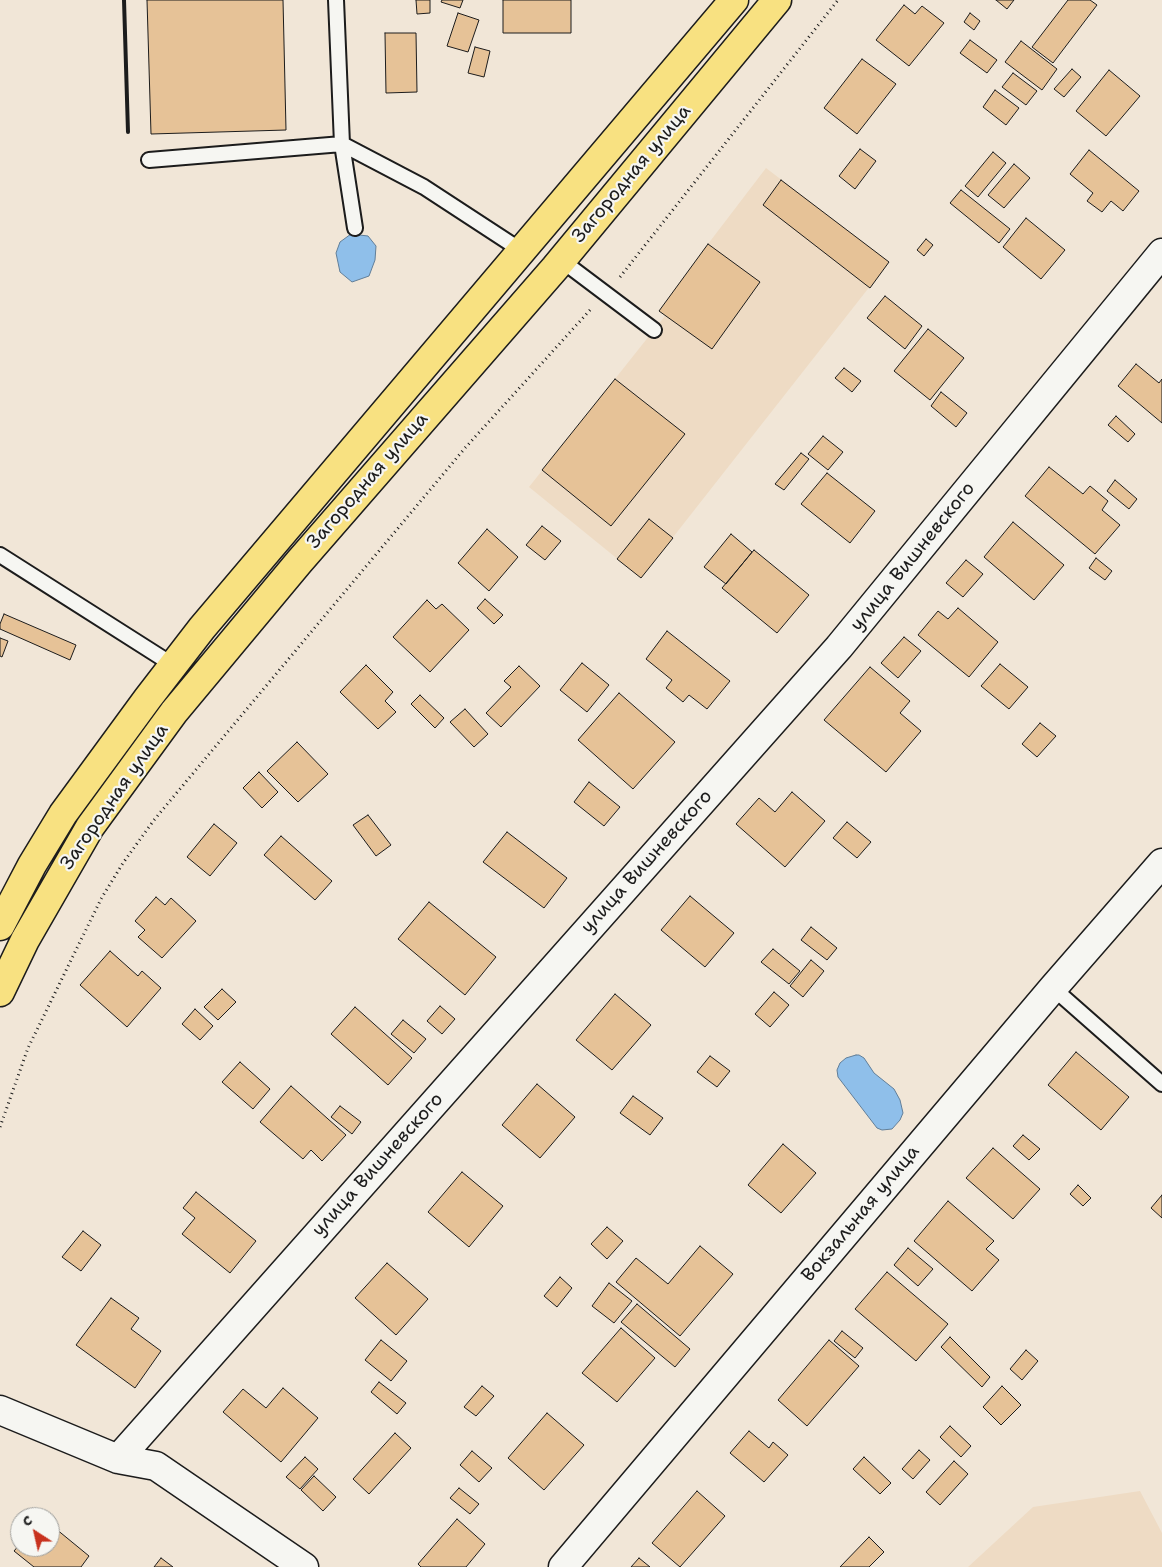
<!DOCTYPE html>
<meta charset="utf-8">
<style>
body{margin:0}
#map{position:relative;width:1162px;height:1567px;overflow:hidden;background:#f1e6d7;font-family:"Shantell Sans",sans-serif}
canvas{display:block}
.north{position:absolute;left:10px;top:1507px;width:50px;height:50px;box-sizing:border-box;background:#f6f6f2;border:1px solid #9f9f9c;border-radius:50%;rotate:325deg;font-size:14px;font-weight:700;line-height:20px;text-align:center;color:#1c1c1c}
.north::after{content:'';display:block;margin:auto;width:18px;height:22px;background:#c8321e;clip-path:polygon(50% 0,100% 100%,50% 72%,0 100%)}
</style>
<div id="map">
<canvas width="1162" height="1567"></canvas>
<div class="north">С</div>
</div>
<script>
const ctx = document.querySelector('canvas').getContext('2d');
ctx.lineJoin = 'round';
function paint(path, color) {
  ctx.fillStyle = color;
  ctx.fill(path, 'evenodd');
}
function shape(rows) {
  const path = new Path2D();
  for (const r of rows) {
    path.moveTo(r[0], r[1]);
    for (let i = 2; i < r.length; i += 2) path.lineTo(r[i], r[i + 1]);
  }
  return path;
}
function strokePath(path, color, width, dash) {
  ctx.strokeStyle = color;
  ctx.lineWidth = width;
  ctx.lineCap = dash ? 'butt' : 'round';
  ctx.setLineDash(dash || []);
  ctx.stroke(path);
}
function write(font, color, halo, rows, align = 'center') {
  ctx.font = font + ' "Shantell Sans",sans-serif';
  ctx.lineWidth = 4.5;
  ctx.setLineDash([]);
  ctx.textBaseline = 'middle';
  ctx.strokeStyle = halo;
  ctx.fillStyle = color;
  for (const [text, x, y, turn = 0] of rows) {
    ctx.save();
    ctx.translate(x, y);
    ctx.rotate((+turn || 0) * Math.PI / 180);
    ctx.textAlign = isNaN(turn) ? turn : align;
    if (halo) ctx.strokeText(text, 0, 0);
    ctx.fillText(text, 0, 0);
    ctx.restore();
  }
}
paint(shape([
 [766,168,889,262,641,578,529,487,665,316,659,311,708,244],
 [1140,1491,1162,1533,1162,1567,968,1567,1033,1507]
]), '#eedbc4');
const water = shape([
 [351,234,368,236,376,246,375,260,369,276,352,282,340,272,336,253,340,242,351,234],
 [856,1055,859,1055,864,1058,874,1073,894,1089,900,1100,903,1113,900,1120,892,1129,882,1130,877,1128,838,1077,837,1070,840,1063,846,1058,856,1055]
]);
paint(water, '#8fbfea');
strokePath(water, '#617e98', 1);
const building = shape([
 [147,0,283,0,286,130,151,134,147,0],
 [416,0,430,0,430,13,417,14,416,0],
 [442,0,463,0,460,8,441,2,442,0],
 [503,0,571,0,571,33,503,33,503,0],
 [996,0,1014,0,1007,9,996,0],
 [1068,0,1090,0,1097,5,1053,63,1032,47,1068,0],
 [904,5,915,14,922,6,944,23,909,66,876,40,904,5],
 [458,13,479,20,468,52,447,46,458,13],
 [970,13,980,21,974,30,964,22,970,13],
 [385,33,416,33,417,92,386,93,385,33],
 [970,40,997,60,987,73,960,53,970,40],
 [1021,41,1057,69,1042,90,1005,62,1021,41],
 [475,47,490,51,484,77,468,73,475,47],
 [862,59,896,84,857,134,824,108,862,59],
 [1072,69,1081,77,1064,97,1054,89,1072,69],
 [1109,70,1140,96,1106,136,1076,111,1109,70],
 [1013,73,1037,91,1026,105,1002,87,1013,73],
 [995,90,1019,108,1006,125,983,107,995,90],
 [860,149,876,161,855,189,839,176,860,149],
 [1089,150,1139,191,1123,211,1111,201,1102,212,1087,201,1093,193,1070,174,1089,150],
 [993,152,1006,163,978,197,965,186,993,152],
 [1014,164,1030,178,1004,208,988,195,1014,164],
 [781,180,889,262,870,288,763,205,781,180],
 [961,190,1010,229,999,243,950,203,961,190],
 [1026,218,1065,250,1041,279,1003,247,1026,218],
 [926,239,933,245,924,256,917,250,926,239],
 [708,244,760,282,712,349,659,311,708,244],
 [885,296,922,326,905,349,867,318,885,296],
 [928,329,964,358,930,400,894,371,928,329],
 [1136,364,1159,383,1162,379,1162,423,1118,386,1136,364],
 [844,368,861,381,852,392,835,378,844,368],
 [615,379,685,434,611,526,542,470,615,379],
 [941,392,967,413,956,427,931,406,941,392],
 [1116,416,1135,434,1128,442,1108,425,1116,416],
 [823,436,843,452,828,470,808,454,823,436],
 [801,453,809,459,784,490,775,484,801,453],
 [1049,467,1083,494,1090,486,1108,501,1102,510,1120,525,1095,554,1025,496,1049,467],
 [827,473,875,511,850,543,801,504,827,473],
 [1115,480,1137,499,1129,509,1107,491,1115,480],
 [649,519,673,538,641,578,617,559,649,519],
 [1013,522,1064,565,1034,600,984,557,1013,522],
 [542,526,561,541,545,560,526,545,542,526],
 [487,529,518,557,489,591,458,563,487,529],
 [731,534,752,552,726,584,704,567,731,534],
 [754,550,809,595,777,633,722,588,754,550],
 [1096,558,1112,571,1105,580,1089,568,1096,558],
 [966,560,983,574,963,597,946,583,966,560],
 [485,599,503,615,494,624,477,608,485,599],
 [427,600,436,609,442,604,469,630,430,672,393,637,427,600],
 [958,608,998,642,969,677,918,635,938,611,948,619,958,608],
 [4,614,76,645,70,660,0,629,0,624,4,614],
 [667,631,730,681,707,709,689,695,683,702,666,688,672,680,646,659,667,631],
 [904,637,921,651,898,678,881,663,904,637],
 [0,638,8,641,2,657,0,656,0,638],
 [582,663,609,685,587,712,560,690,582,663],
 [1000,664,1028,687,1009,709,981,686,1000,664],
 [366,665,393,692,385,701,396,712,378,729,340,692,366,665],
 [519,666,540,686,501,727,486,713,511,687,504,681,519,666],
 [870,667,910,701,900,713,921,731,886,772,824,720,870,667],
 [619,693,675,742,633,789,578,740,619,693],
 [420,695,444,718,435,728,411,704,420,695],
 [465,709,488,734,474,747,450,722,465,709],
 [1040,723,1056,736,1037,757,1022,744,1040,723],
 [297,742,328,774,298,802,267,771,297,742],
 [259,772,278,792,262,808,243,788,259,772],
 [589,782,620,807,604,826,574,802,589,782],
 [792,792,825,821,785,867,736,824,759,798,775,812,792,792],
 [368,815,391,845,376,856,353,825,368,815],
 [847,822,871,842,857,858,833,838,847,822],
 [214,824,237,843,210,876,187,857,214,824],
 [507,832,567,878,544,908,483,862,507,832],
 [281,836,332,881,315,900,264,855,281,836],
 [690,896,734,933,705,967,661,930,690,896],
 [156,897,165,905,171,898,196,921,162,958,138,937,145,930,135,921,156,897],
 [429,902,496,957,465,995,398,939,429,902],
 [811,927,837,948,827,960,801,940,811,927],
 [773,949,800,971,789,984,761,962,773,949],
 [110,951,138,976,142,971,161,988,127,1027,80,985,110,951],
 [811,960,824,971,803,997,790,986,811,960],
 [222,989,236,1002,218,1020,204,1007,222,989],
 [774,992,789,1005,770,1027,755,1014,774,992],
 [615,994,651,1025,612,1070,576,1040,615,994],
 [440,1006,455,1019,442,1034,427,1021,440,1006],
 [355,1007,412,1058,388,1085,331,1034,355,1007],
 [195,1009,213,1026,200,1040,182,1024,195,1009],
 [403,1020,426,1039,414,1053,391,1034,403,1020],
 [1076,1052,1129,1097,1101,1130,1048,1085,1076,1052],
 [710,1056,730,1071,717,1087,697,1072,710,1056],
 [240,1062,270,1089,253,1109,222,1082,240,1062],
 [537,1084,575,1117,540,1158,502,1125,537,1084],
 [291,1086,346,1135,322,1161,311,1150,303,1159,260,1122,291,1086],
 [633,1096,663,1118,650,1135,620,1113,633,1096],
 [340,1106,361,1122,352,1134,331,1117,340,1106],
 [1023,1135,1040,1149,1029,1160,1013,1146,1023,1135],
 [783,1144,816,1173,781,1213,748,1185,783,1144],
 [993,1148,1040,1189,1013,1219,966,1178,993,1148],
 [462,1172,503,1206,469,1247,428,1212,462,1172],
 [1078,1185,1091,1198,1083,1206,1070,1194,1078,1185],
 [196,1192,256,1241,230,1273,182,1234,195,1218,183,1208,196,1192],
 [1162,1195,1162,1218,1151,1208,1162,1195],
 [948,1201,994,1241,986,1249,999,1260,972,1291,914,1241,948,1201],
 [607,1227,623,1241,607,1259,591,1244,607,1227],
 [83,1231,101,1245,81,1271,62,1257,83,1231],
 [700,1246,733,1274,680,1336,616,1282,636,1258,668,1284,700,1246],
 [908,1248,933,1269,918,1286,894,1265,908,1248],
 [387,1263,428,1299,396,1335,355,1298,387,1263],
 [887,1272,948,1324,916,1361,855,1309,887,1272],
 [560,1277,572,1288,557,1307,544,1296,560,1277],
 [609,1283,632,1301,614,1323,592,1306,609,1283],
 [111,1298,139,1318,131,1329,161,1351,135,1388,76,1345,111,1298],
 [637,1304,690,1349,675,1367,621,1322,637,1304],
 [621,1328,655,1358,617,1402,582,1373,621,1328],
 [842,1331,863,1348,855,1358,834,1341,842,1331],
 [950,1337,990,1377,982,1387,941,1347,950,1337],
 [381,1340,407,1361,391,1381,365,1360,381,1340],
 [829,1340,859,1366,807,1426,778,1400,829,1340],
 [1026,1350,1038,1361,1022,1380,1010,1369,1026,1350],
 [379,1382,406,1403,397,1414,371,1392,379,1382],
 [482,1386,494,1396,476,1416,464,1407,482,1386],
 [1002,1386,1021,1405,1001,1425,983,1407,1002,1386],
 [283,1388,318,1418,281,1462,223,1412,243,1389,266,1408,283,1388],
 [547,1413,584,1445,544,1490,508,1458,547,1413],
 [950,1426,971,1446,961,1457,940,1437,950,1426],
 [749,1431,769,1448,773,1442,788,1455,764,1482,730,1453,749,1431],
 [395,1433,411,1448,369,1494,353,1479,395,1433],
 [919,1450,930,1460,913,1479,902,1469,919,1450],
 [472,1451,492,1468,479,1482,460,1465,472,1451],
 [305,1457,318,1469,300,1489,286,1477,305,1457],
 [864,1457,891,1483,880,1494,853,1469,864,1457],
 [954,1461,968,1474,940,1505,926,1492,954,1461],
 [314,1476,336,1497,323,1511,301,1490,314,1476],
 [459,1488,479,1504,470,1514,450,1498,459,1488],
 [697,1491,725,1516,680,1567,652,1543,697,1491],
 [457,1519,485,1544,466,1567,421,1567,418,1564,457,1519],
 [50,1524,89,1556,81,1567,34,1567,14,1551,20,1544,20,1547,50,1547,50,1524],
 [869,1537,884,1552,869,1567,840,1567,869,1537],
 [161,1558,173,1567,154,1567,161,1558],
 [639,1558,650,1567,631,1567,639,1558]
]);
paint(building, '#e6c297');
strokePath(building, '#1c1c1c', 1);
const lane = shape([
 [336,0,342,144,424,187,522,251],
 [149,160,342,144,355,228],
 [561,260,654,330],
 [0,555,173,665],
 [1053,988,1162,1084]
]);
const street = shape([
 [0,1410,118,1459,156,1466,304,1567],
 [118,1459,839,647,1162,253],
 [563,1567,1053,988,1162,863]
]);
const highway = shape([
 [0,926,32,865,63,814,148,698,202,628,734,0],
 [0,992,25,940,90,827,174,712,299,562,555,268,777,0]
]);
strokePath(lane, '#1c1c1c', 18);
strokePath(street, '#1c1c1c', 31);
strokePath(highway, '#1c1c1c', 31);
strokePath(shape([
 [620,277,838,0],
 [0,1127,28,1048,101,899,123,863,154,820,465,448,591,309]
]), '#1c1c1c', 3, [1, 4]);
strokePath(lane, '#f6f6f2', 14);
strokePath(street, '#f6f6f2', 28);
strokePath(highway, '#f8e181', 28);
strokePath(shape([
 [124,0,128,132]
]), '#1c1c1c', 4);
write('19px', '#1c1c1c', '#f6f6f2', [
 ["Загородная улица",632,174,-50],
 ["Загородная улица",368,481,-49],
 ["улица Вишневского",913,557,-51],
 ["Загородная улица",115,797,-55],
 ["улица Вишневского",647,862,-48],
 ["улица Вишневского",378,1165,-48],
 ["Вокзальная улица",861,1214,-50]
]);
</script>
